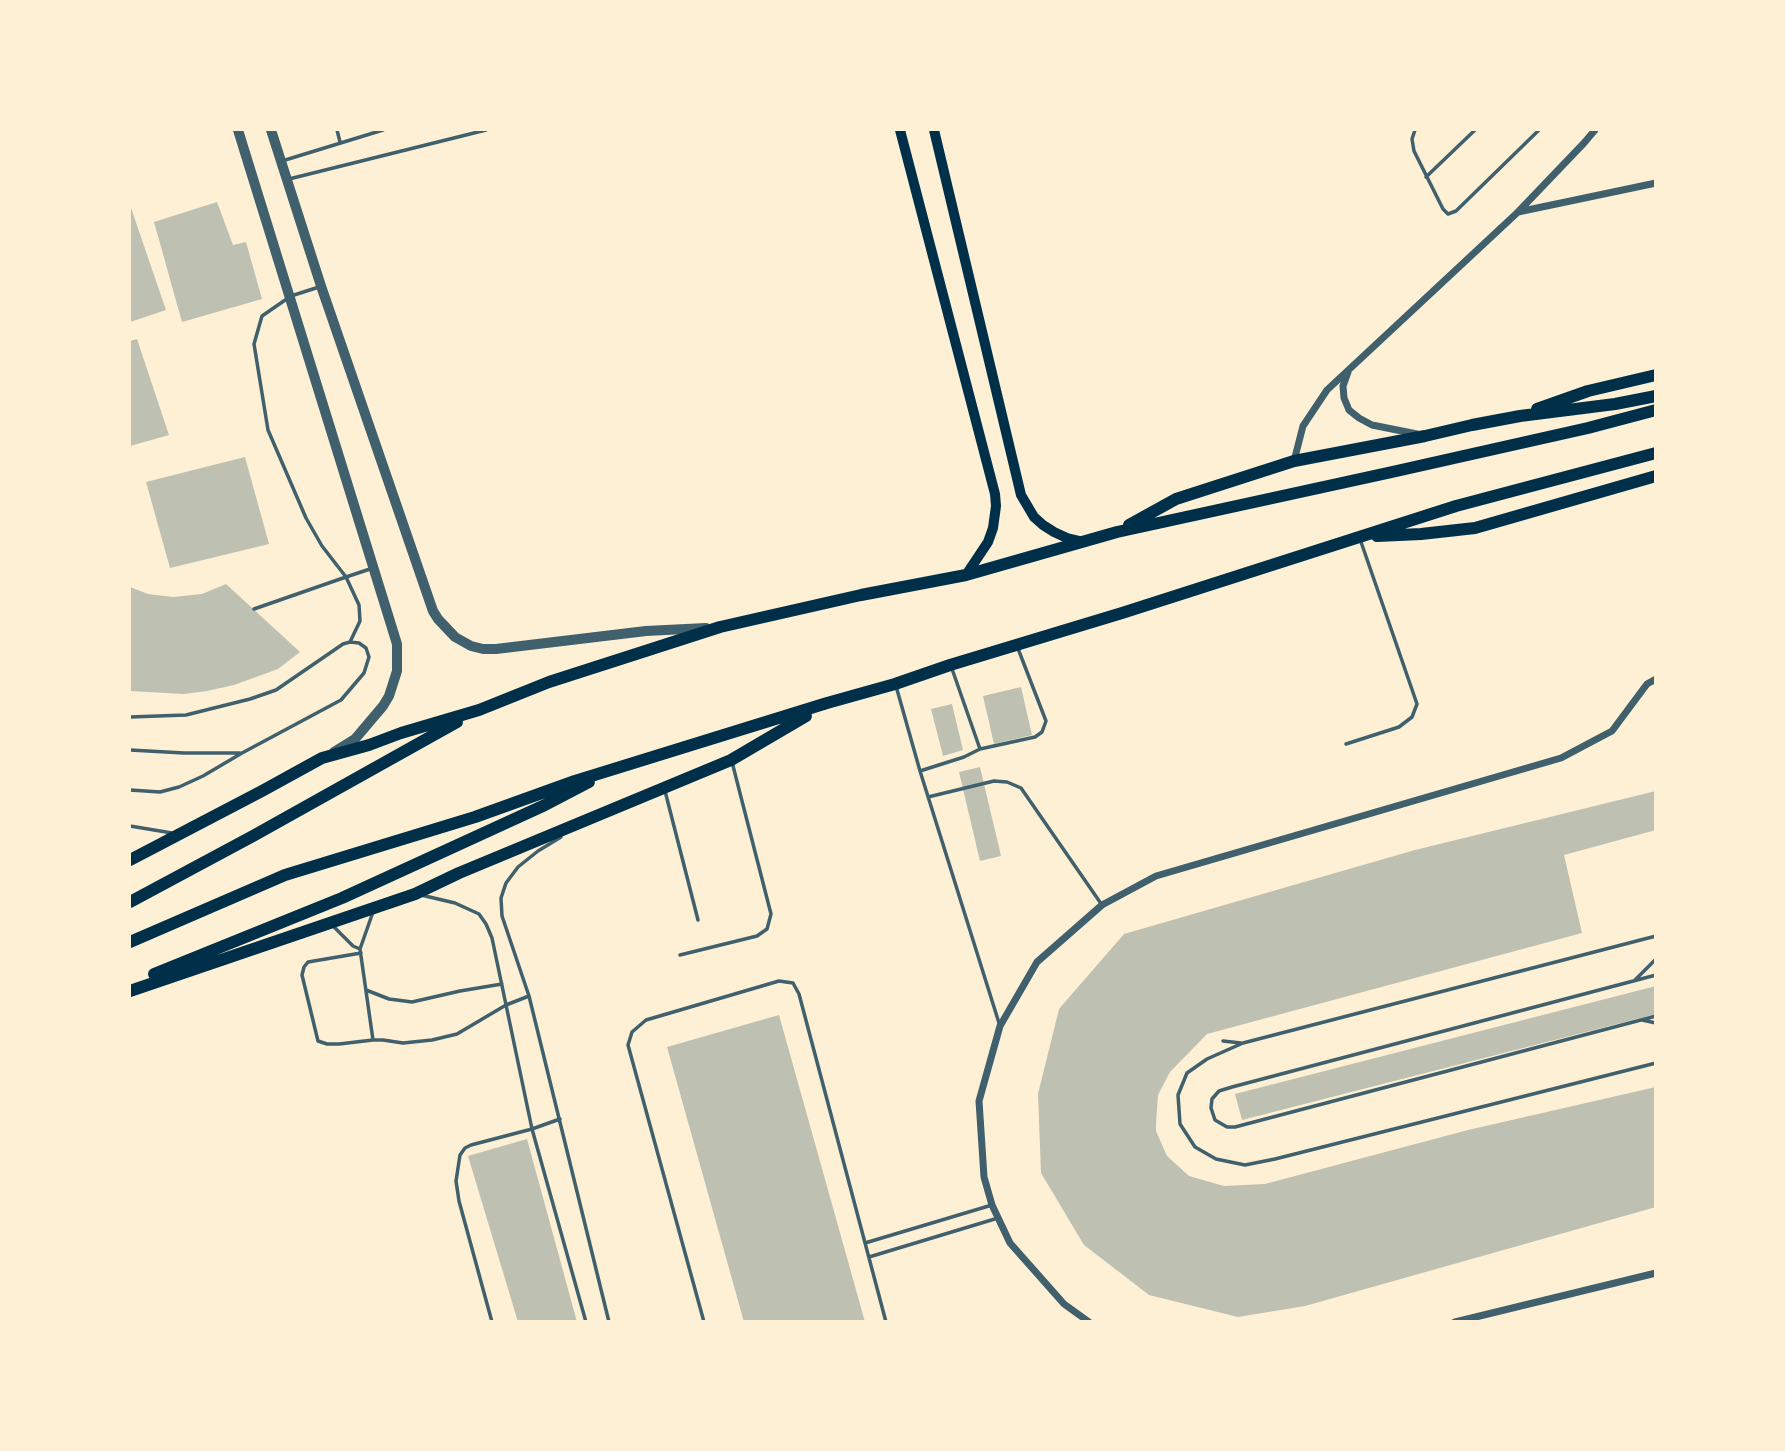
<!DOCTYPE html>
<style>
body{margin:0}
#map{position:relative;width:1785px;height:1451px;overflow:hidden;background:#fdf0d5;font-family:"PT Serif",serif}
canvas{display:block}
.frame{position:absolute;inset:0;border:131px solid #fdf0d5;pointer-events:none}
</style>
<div id="map">
<canvas width="1785" height="1451"></canvas>
<div class="frame"></div>
</div>
<script>
const ctx = document.querySelector('canvas').getContext('2d');
ctx.lineJoin = 'round';
function paint(path, color) {
  ctx.fillStyle = color;
  ctx.fill(path, 'evenodd');
}
function shape(rows) {
  const path = new Path2D();
  for (const r of rows) {
    path.moveTo(r[0], r[1]);
    for (let i = 2; i < r.length; i += 2) path.lineTo(r[i], r[i + 1]);
  }
  return path;
}
function strokePath(path, color, width, dash) {
  ctx.strokeStyle = color;
  ctx.lineWidth = width;
  ctx.lineCap = dash ? 'butt' : 'round';
  ctx.setLineDash(dash || []);
  ctx.stroke(path);
}
paint(shape([
 [217,202,233,245,246,242,262,299,182,322,154,222],
 [130,205,166,310,130,322],
 [137,339,169,435,130,446,130,341],
 [245,457,269,544,170,568,146,482],
 [226,584,300,652,278,669,234,685,207,691,184,694,130,691,130,587,148,594,173,597,202,594],
 [1021,687,1032,735,994,744,983,696],
 [952,704,963,750,943,756,931,709],
 [980,767,1001,856,980,861,959,772],
 [1656,791,1656,830,1564,855,1582,933,1207,1034,1170,1072,1158,1095,1156,1124,1156,1131,1167,1156,1189,1176,1224,1186,1265,1184,1468,1130,1656,1087,1656,1207,1305,1306,1238,1317,1149,1295,1084,1245,1041,1173,1038,1094,1059,1009,1124,934,1415,850],
 [1656,986,1656,1014,1242,1120,1235,1094],
 [779,1015,865,1322,744,1322,667,1047],
 [527,1139,577,1322,518,1322,468,1156]
]), '#bec0b2');
strokePath(shape([
 [337,130,340,142],
 [1415,130,1412,139,1414,151,1443,209,1448,214,1456,211,1539,130],
 [282,161,383,130],
 [1426,177,1475,130],
 [289,179,486,130],
 [319,287,291,296,262,316,254,344,268,430,306,518,322,546,346,577,370,569],
 [254,609,346,577,359,605,360,621,350,642],
 [896,686,920,771,964,757,980,749,951,666],
 [130,717,186,715,250,699,276,690,343,644,350,642,359,643,366,648,369,657,364,673,341,700,242,753,203,776,179,787,160,792,130,790],
 [1346,744,1399,727,1412,717,1417,704,1360,539],
 [980,749,1035,737,1042,732,1046,721,1017,646],
 [130,750,184,753,240,753],
 [920,771,999,1023],
 [665,791,698,920],
 [928,797,994,781,1007,782,1021,788,1102,905],
 [130,826,172,833],
 [561,837,538,851,518,867,506,883,501,898,502,916,529,996,609,1322],
 [421,895,455,903,479,914,486,924,492,938,532,1129,586,1322],
 [373,912,360,949,373,1040],
 [333,926,353,946,360,949],
 [1656,936,1243,1043,1207,1059,1187,1073,1178,1095,1180,1124,1195,1147,1216,1159,1245,1165,1275,1159,1656,1063],
 [361,953,308,962,304,967,302,975,318,1041,327,1044,339,1044,373,1040,383,1040,403,1043,432,1040,457,1034,506,1005,529,996],
 [680,955,757,936,767,929,771,914,732,762],
 [1656,975,1232,1087,1219,1091,1212,1099,1211,1108,1215,1120,1227,1127,1235,1127,1656,1016],
 [1635,980,1656,959],
 [366,990,389,999,412,1002,460,991,502,984],
 [1642,1020,1656,1023],
 [1223,1041,1241,1043],
 [865,1243,992,1205],
 [869,1257,998,1218],
 [492,1322,459,1201,456,1181,460,1155,465,1148,471,1145,532,1129,560,1119],
 [704,1322,628,1045,632,1032,646,1020,779,981,793,983,799,994,886,1322]
]), '#3f606c', 3.5);
strokePath(shape([
 [1518,212,1656,183],
 [1348,372,1343,386,1344,398,1349,410,1359,418,1372,425,1417,434],
 [1294,461,1303,426,1327,390,1518,212,1584,143,1595,130],
 [1089,1322,1064,1304,1010,1243,992,1205,984,1177,979,1101,1000,1026,1037,962,1102,905,1156,876,1561,758,1612,731,1647,684,1656,679],
 [1455,1322,1656,1273]
]), '#3f606c', 7);
strokePath(shape([
 [238,130,397,644,397,671,389,696,383,706,355,739,334,752],
 [271,130,321,286,433,611,438,619,455,637,471,646,483,649,496,649,646,631,706,628]
]), '#3f606c', 10);
strokePath(shape([
 [900,130,995,494,996,506,993,528,988,542,966,575],
 [934,130,1021,495,1034,517,1043,525,1054,532,1067,538,1084,542]
]), '#003049', 10);
strokePath(shape([
 [1537,409,1588,391,1656,375],
 [1129,525,1176,499,1294,461,1425,436,1472,425,1520,416,1615,404,1656,396],
 [1377,536,1421,534,1475,528,1656,476],
 [130,860,262,791,322,758,369,745,401,733,479,710,549,682,720,627,861,595,966,575,1117,532,1392,472,1588,428,1656,410],
 [130,902,253,836,457,722],
 [130,942,285,875,475,817,575,781,827,703,895,684,950,665,1122,613,1456,506,1656,453],
 [154,974,342,898,545,805,589,782],
 [130,991,415,894,459,873,731,760,806,716]
]), '#003049', 12);
</script>
